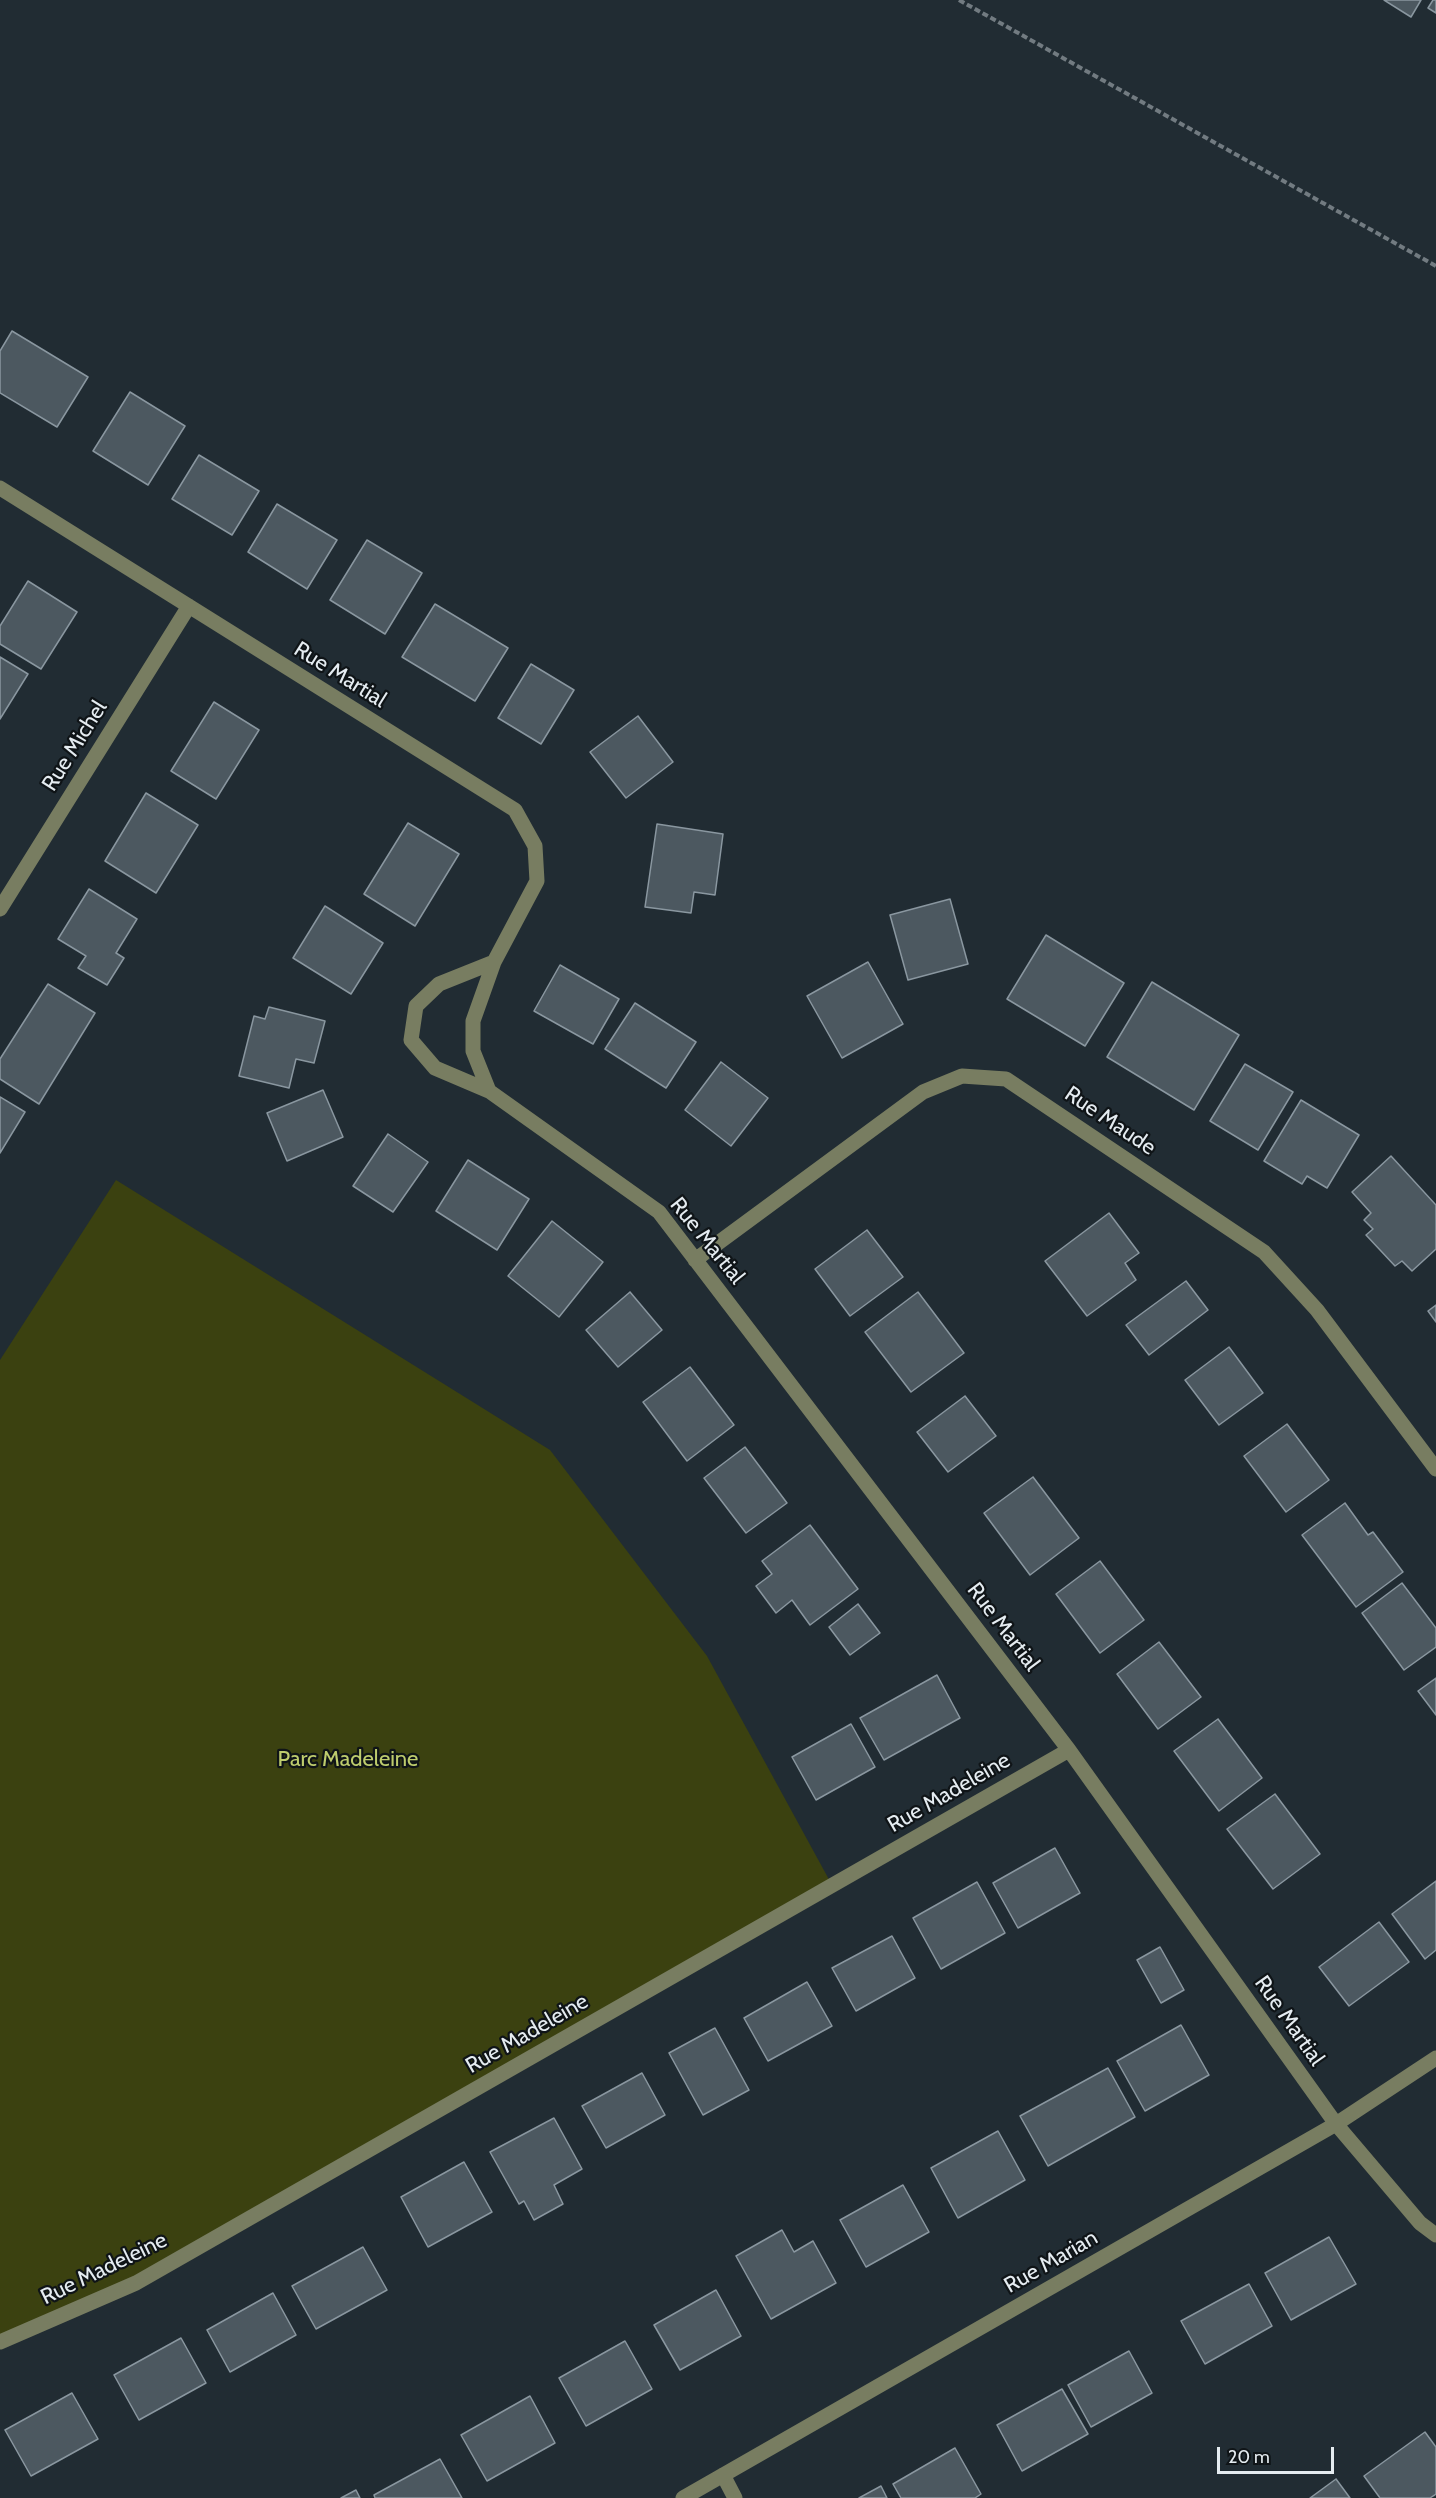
<!DOCTYPE html>
<style>
body{margin:0}
#map{position:relative;width:1436px;height:2498px;overflow:hidden;background:#212c33;font-family:Cabin,sans-serif}
canvas{display:block}
.scale{position:absolute;left:1217px;top:2447px;width:117px;height:27px;box-sizing:border-box;border:3px solid #e5ecf1;border-top:0;padding-left:8px;font-size:18px;line-height:21px;white-space:nowrap;color:#e5ecf1;-webkit-text-stroke:4px #0f1417;paint-order:stroke}
</style>
<div id="map">
<canvas width="1436" height="2498"></canvas>
<div class="scale">20 m</div>
</div>
<script>
const ctx = document.querySelector('canvas').getContext('2d');
ctx.lineJoin = 'round';
function paint(path, color) {
  ctx.fillStyle = color;
  ctx.fill(path, 'evenodd');
}
function shape(rows) {
  const path = new Path2D();
  for (const r of rows) {
    path.moveTo(r[0], r[1]);
    for (let i = 2; i < r.length; i += 2) path.lineTo(r[i], r[i + 1]);
  }
  return path;
}
function strokePath(path, color, width, dash) {
  ctx.strokeStyle = color;
  ctx.lineWidth = width;
  ctx.lineCap = dash ? 'butt' : 'round';
  ctx.setLineDash(dash || []);
  ctx.stroke(path);
}
function write(font, color, halo, rows, align = 'center') {
  ctx.font = font + ' Cabin,sans-serif';
  ctx.lineWidth = 4.5;
  ctx.setLineDash([]);
  ctx.textBaseline = 'middle';
  ctx.strokeStyle = halo;
  ctx.fillStyle = color;
  for (const [text, x, y, turn = 0] of rows) {
    ctx.save();
    ctx.translate(x, y);
    ctx.rotate((+turn || 0) * Math.PI / 180);
    ctx.textAlign = isNaN(turn) ? turn : align;
    if (halo) ctx.strokeText(text, 0, 0);
    ctx.fillText(text, 0, 0);
    ctx.restore();
  }
}
paint(shape([
 [116,1180,550,1450,707,1656,832,1885,136,2283,0,2342,0,1360]
]), '#3b4110');
const building = shape([
 [1384,0,1421,0,1411,17,1384,0],
 [1433,0,1436,0,1436,13,1428,8,1433,0],
 [12,331,88,377,57,427,0,393,0,351,12,331],
 [130,392,185,426,148,485,93,451,130,392],
 [199,455,259,491,232,535,172,499,199,455],
 [277,504,337,540,307,589,248,552,277,504],
 [367,540,422,573,385,634,330,600,367,540],
 [28,581,77,612,41,669,0,644,0,626,28,581],
 [435,604,508,648,475,701,402,657,435,604],
 [0,657,28,674,0,719,0,657],
 [531,664,574,690,541,744,498,718,531,664],
 [214,702,259,730,216,799,171,771,214,702],
 [638,716,673,762,626,798,590,752,638,716],
 [146,793,198,825,156,893,105,861,146,793],
 [408,823,459,854,415,926,364,894,408,823],
 [657,824,723,834,715,895,694,892,691,913,645,907,657,824],
 [89,889,137,919,116,953,124,958,107,985,78,968,86,956,58,939,89,889],
 [950,899,968,964,908,980,890,915,950,899],
 [325,906,383,943,351,994,293,958,325,906],
 [1046,935,1124,983,1085,1046,1007,999,1046,935],
 [868,962,903,1024,842,1058,807,996,868,962],
 [560,965,619,999,593,1044,534,1011,560,965],
 [1152,982,1239,1035,1194,1110,1107,1057,1152,982],
 [48,984,95,1013,39,1104,0,1079,0,1059,48,984],
 [635,1003,696,1042,666,1088,605,1049,635,1003],
 [269,1007,325,1021,314,1063,296,1059,289,1088,239,1076,254,1016,265,1019,269,1007],
 [721,1062,768,1098,731,1146,685,1110,721,1062],
 [1245,1064,1293,1092,1258,1150,1210,1121,1245,1064],
 [323,1090,343,1137,287,1161,267,1113,323,1090],
 [0,1097,25,1112,0,1153,0,1097],
 [1301,1100,1359,1135,1327,1188,1307,1176,1302,1184,1264,1161,1301,1100],
 [388,1134,428,1162,393,1212,353,1186,388,1134],
 [1391,1156,1436,1205,1436,1249,1412,1271,1402,1261,1395,1266,1366,1235,1373,1229,1364,1220,1371,1213,1352,1192,1391,1156],
 [468,1160,529,1199,497,1250,436,1211,468,1160],
 [1109,1213,1139,1253,1125,1263,1136,1280,1087,1316,1045,1261,1109,1213],
 [552,1221,603,1262,559,1317,508,1276,552,1221],
 [867,1230,903,1277,850,1316,815,1269,867,1230],
 [1186,1281,1208,1310,1149,1355,1126,1325,1186,1281],
 [630,1292,662,1330,618,1367,586,1330,630,1292],
 [918,1292,964,1353,911,1392,865,1332,918,1292],
 [1436,1305,1436,1322,1428,1311,1436,1305],
 [1229,1347,1263,1393,1219,1425,1185,1380,1229,1347],
 [690,1367,734,1425,687,1461,643,1402,690,1367],
 [965,1396,996,1436,948,1472,917,1432,965,1396],
 [1287,1424,1329,1480,1286,1512,1244,1456,1287,1424],
 [745,1447,787,1503,746,1533,704,1478,745,1447],
 [1033,1477,1079,1538,1030,1575,984,1513,1033,1477],
 [1345,1503,1368,1535,1373,1532,1403,1572,1356,1607,1302,1535,1345,1503],
 [810,1525,858,1589,810,1625,792,1600,776,1613,756,1586,772,1574,762,1561,810,1525],
 [1100,1561,1144,1620,1100,1653,1056,1594,1100,1561],
 [1402,1583,1436,1628,1436,1647,1404,1670,1362,1613,1402,1583],
 [858,1604,880,1633,850,1655,829,1627,858,1604],
 [1159,1642,1201,1697,1158,1729,1117,1674,1159,1642],
 [937,1675,960,1718,884,1760,860,1718,937,1675],
 [1436,1678,1436,1715,1418,1691,1436,1678],
 [1218,1719,1262,1778,1219,1811,1174,1751,1218,1719],
 [851,1724,875,1767,816,1800,792,1757,851,1724],
 [1275,1794,1320,1854,1273,1889,1227,1829,1275,1794],
 [1055,1848,1080,1893,1018,1928,993,1883,1055,1848],
 [1436,1881,1436,1950,1425,1959,1392,1914,1436,1881],
 [977,1882,1005,1933,941,1969,913,1918,977,1882],
 [1379,1922,1409,1962,1349,2006,1319,1967,1379,1922],
 [892,1936,915,1978,856,2011,832,1968,892,1936],
 [1160,1947,1184,1990,1161,2003,1137,1960,1160,1947],
 [807,1982,832,2026,768,2061,744,2018,807,1982],
 [1181,2025,1209,2075,1145,2111,1117,2061,1181,2025],
 [715,2028,749,2090,703,2115,669,2053,715,2028],
 [1108,2068,1135,2117,1048,2166,1020,2116,1108,2068],
 [642,2073,665,2115,606,2148,582,2106,642,2073],
 [554,2118,582,2169,554,2185,563,2204,534,2220,524,2201,519,2204,490,2152,554,2118],
 [998,2131,1025,2180,958,2218,931,2168,998,2131],
 [464,2162,492,2212,428,2247,401,2197,464,2162],
 [903,2185,929,2232,866,2267,840,2220,903,2185],
 [782,2230,794,2252,813,2241,836,2283,771,2319,736,2256,782,2230],
 [1329,2237,1356,2284,1291,2320,1265,2273,1329,2237],
 [363,2247,387,2290,316,2329,292,2286,363,2247],
 [1249,2284,1272,2326,1205,2364,1181,2321,1249,2284],
 [716,2290,741,2336,680,2370,654,2325,716,2290],
 [273,2293,296,2335,230,2372,207,2330,273,2293],
 [181,2338,206,2383,139,2420,114,2375,181,2338],
 [625,2341,652,2389,586,2426,559,2378,625,2341],
 [1129,2351,1152,2393,1091,2427,1068,2385,1129,2351],
 [1062,2389,1088,2434,1022,2471,997,2425,1062,2389],
 [72,2393,98,2439,31,2476,5,2430,72,2393],
 [530,2396,555,2443,487,2481,461,2435,530,2396],
 [1425,2432,1436,2447,1436,2494,1430,2498,1380,2498,1364,2476,1425,2432],
 [955,2448,981,2494,975,2498,901,2498,893,2484,955,2448],
 [440,2459,462,2498,375,2498,374,2495,440,2459],
 [1336,2479,1350,2498,1310,2498,1336,2479],
 [881,2486,887,2498,859,2498,881,2486],
 [356,2490,360,2498,341,2498,356,2490]
]);
paint(building, '#4c5860');
strokePath(building, '#8a97a0', 1.5);
strokePath(shape([
 [959,0,1436,266]
]), '#727b81', 4, [6, 3]);
strokePath(shape([
 [0,488,515,810,535,846,537,881,494,962,473,1021,473,1051,489,1091],
 [0,909,189,606],
 [494,962,439,984,416,1006,411,1040,435,1068,489,1091,659,1212,1069,1750,1336,2124,1420,2223,1436,2235],
 [695,1260,923,1092,962,1076,1006,1079,1264,1252,1317,1310,1436,1469],
 [0,2342,136,2283,1069,1750],
 [723,2475,735,2498],
 [683,2498,1336,2124,1436,2058]
]), '#787d61', 15);
write('22px', '#e5ecf1', '#0f1417', [
 ["Rue Martial",340,675,32],
 ["Rue Michel",75,746,-58],
 ["Rue Maude",1110,1121,34],
 ["Rue Martial",707,1241,51],
 ["Rue Martial",1003,1627,53],
 ["Rue Madeleine",949,1793,-30],
 ["Rue Martial",1289,2021,55],
 ["Rue Madeleine",527,2034,-30],
 ["Rue Marian",1051,2262,-30],
 ["Rue Madeleine",104,2269,-26]
]);
write('22px', '#becc6d', '#0f1417', [
 ["Parc Madeleine",348,1760]
]);
</script>
